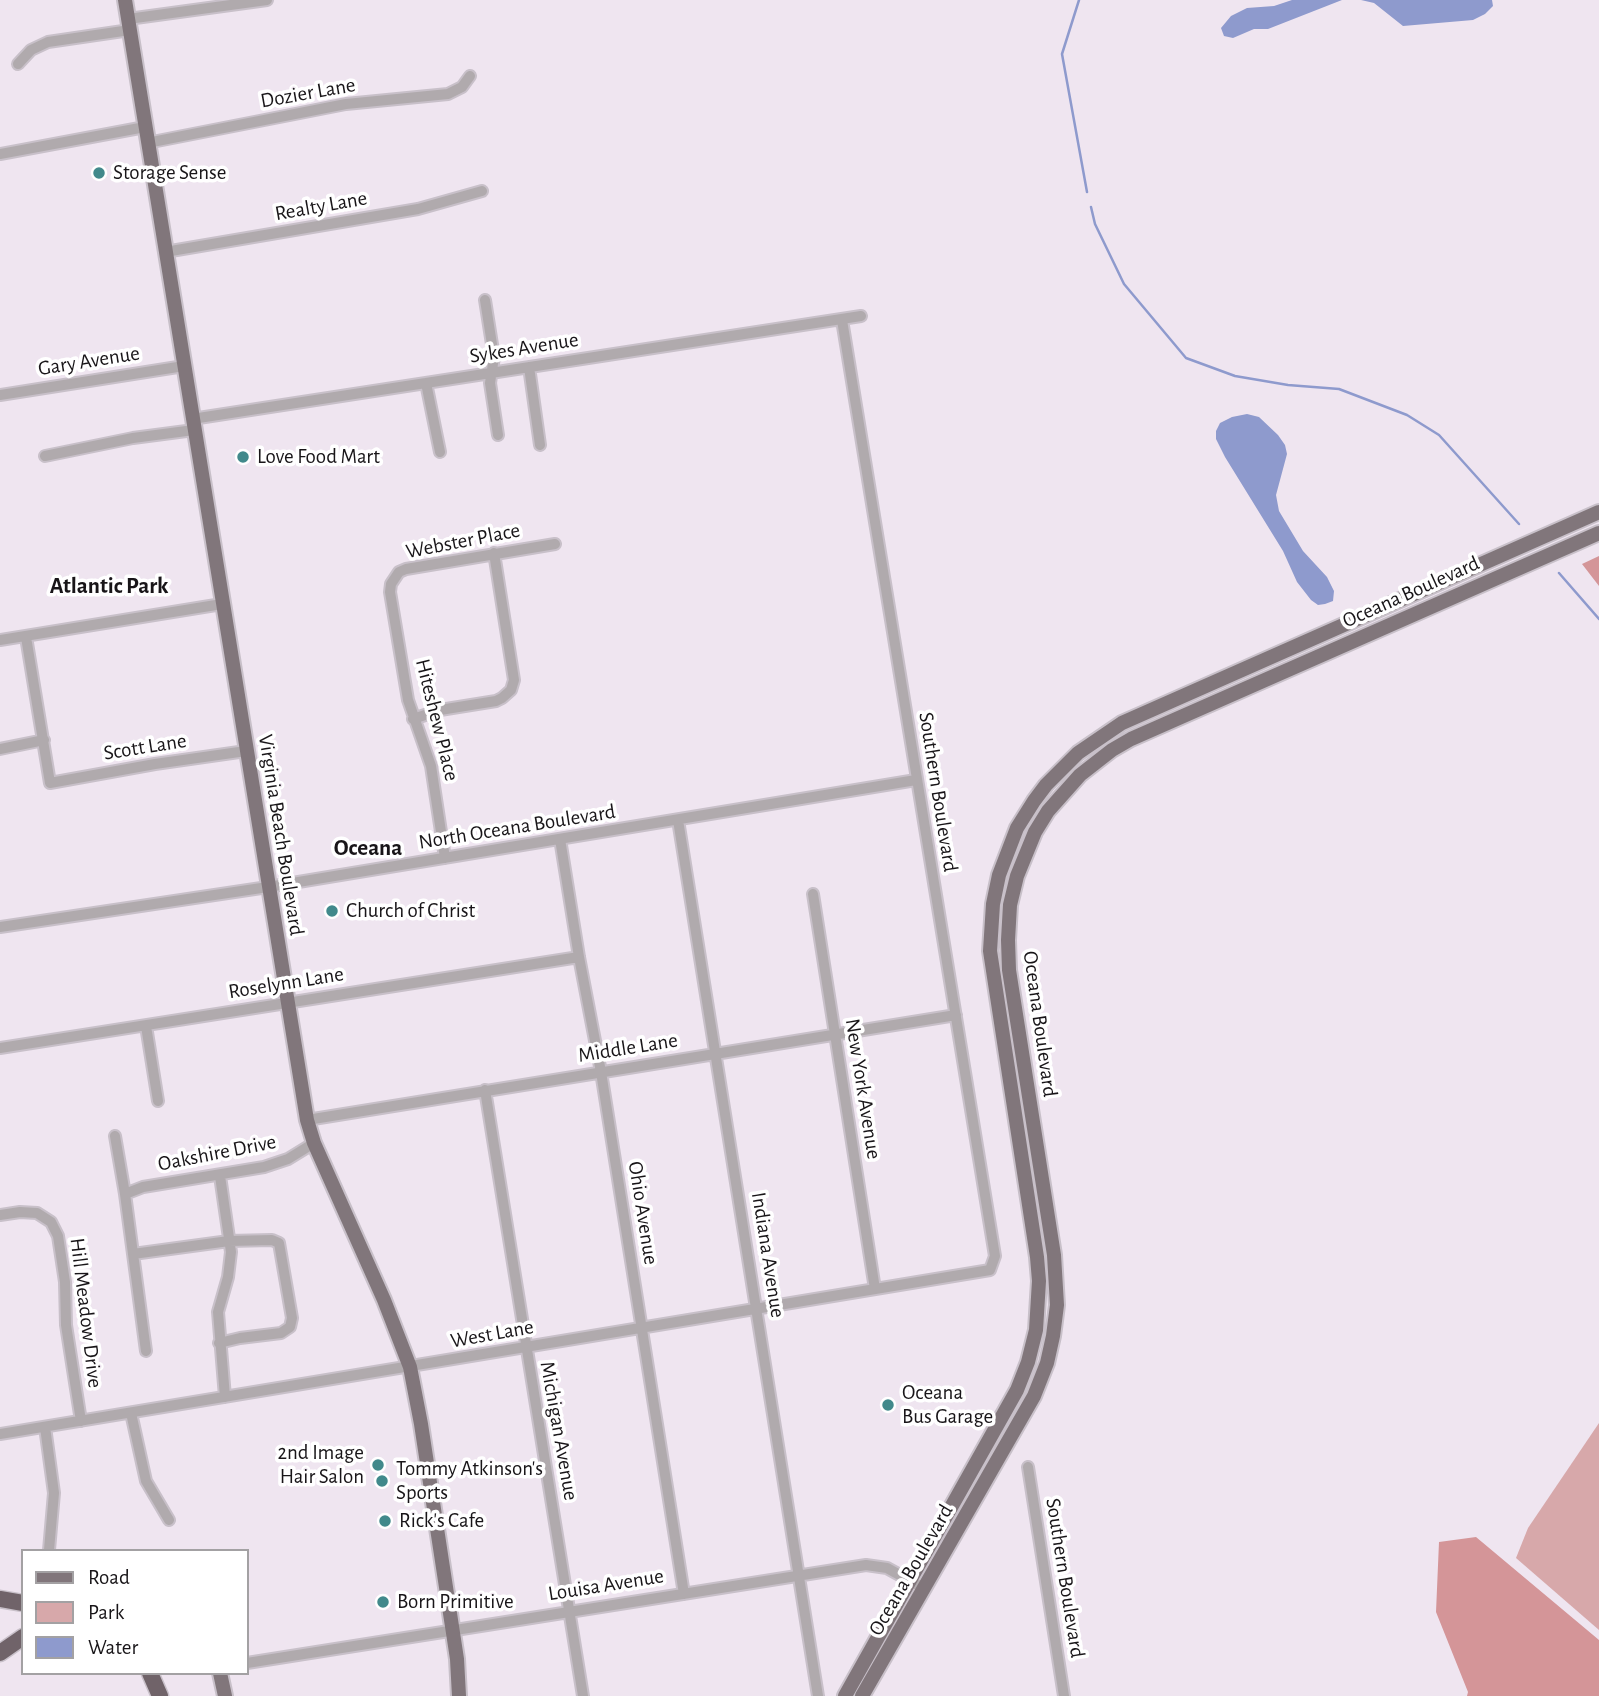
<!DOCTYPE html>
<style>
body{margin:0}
#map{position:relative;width:1599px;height:1696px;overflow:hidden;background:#efe5f0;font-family:"Alegreya Sans",sans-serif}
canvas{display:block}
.legend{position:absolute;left:21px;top:1549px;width:228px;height:126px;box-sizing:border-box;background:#fff;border:2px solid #a3a1a3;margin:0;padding:9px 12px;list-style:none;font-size:21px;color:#181518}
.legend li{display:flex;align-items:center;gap:14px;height:35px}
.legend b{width:35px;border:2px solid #a3a1a3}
</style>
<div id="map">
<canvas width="1599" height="1696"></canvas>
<ul class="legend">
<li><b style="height:9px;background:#81767b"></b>Road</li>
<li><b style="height:19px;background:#d7a8aa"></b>Park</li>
<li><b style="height:19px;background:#8e9acd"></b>Water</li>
</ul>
</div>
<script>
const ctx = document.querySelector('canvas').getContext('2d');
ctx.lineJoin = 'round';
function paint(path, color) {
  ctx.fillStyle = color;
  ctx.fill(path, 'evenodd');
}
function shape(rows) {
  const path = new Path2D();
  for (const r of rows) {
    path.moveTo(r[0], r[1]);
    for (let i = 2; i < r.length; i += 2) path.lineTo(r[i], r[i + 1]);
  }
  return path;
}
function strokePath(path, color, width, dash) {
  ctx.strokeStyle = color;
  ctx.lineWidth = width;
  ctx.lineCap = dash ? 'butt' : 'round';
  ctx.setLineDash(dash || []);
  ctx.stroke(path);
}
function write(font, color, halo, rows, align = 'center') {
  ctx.font = font + ' "Alegreya Sans",sans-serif';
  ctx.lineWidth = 7;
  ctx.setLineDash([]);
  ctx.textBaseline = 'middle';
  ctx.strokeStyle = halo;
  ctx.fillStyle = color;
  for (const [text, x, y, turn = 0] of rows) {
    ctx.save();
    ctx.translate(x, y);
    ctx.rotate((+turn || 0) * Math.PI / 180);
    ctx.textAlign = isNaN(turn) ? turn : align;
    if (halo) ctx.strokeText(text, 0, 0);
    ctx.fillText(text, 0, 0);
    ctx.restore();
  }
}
paint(shape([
 [1599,1423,1599,1630,1516,1558,1528,1528]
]), '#d7a8aa');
paint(shape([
 [1599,556,1599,586,1582,564],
 [1476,1537,1599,1640,1599,1696,1467,1696,1468,1692,1436,1612,1439,1542]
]), '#d49598');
paint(shape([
 [1292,0,1342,0,1268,29,1254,29,1233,38,1224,36,1221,28,1231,16,1247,8,1274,6],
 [1361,0,1492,0,1493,6,1485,14,1473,20,1403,26,1374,3],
 [1247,414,1259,417,1278,435,1285,445,1287,454,1276,495,1279,511,1303,551,1327,577,1334,591,1333,601,1325,604,1318,605,1311,600,1297,582,1283,551,1225,457,1216,439,1216,431,1220,423,1232,417]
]), '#8e9acd');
strokePath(shape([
 [1079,0,1062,54,1087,192],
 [1091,207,1095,224,1124,284,1186,358,1235,376,1288,385,1339,389,1407,415,1439,435,1519,524],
 [1559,573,1599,619]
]), '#8e9acd', 2.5);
const minor = shape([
 [128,19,267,0],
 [18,64,31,50,48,42,130,30],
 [147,143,346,104,448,94,462,87,470,76],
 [0,154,145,127],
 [165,252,418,209,482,191],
 [485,300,494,357,490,383,498,435],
 [529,367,540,445],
 [426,383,440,452],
 [0,395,184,366],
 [192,419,861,316],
 [45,456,133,438,194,430],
 [26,637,50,783,155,764,246,751],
 [0,640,222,604],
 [413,719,440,710,496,701,502,698,511,690,514,680,494,553],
 [0,749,44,740],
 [678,820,818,1696],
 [560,839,579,957,601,1072,684,1594],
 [445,858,431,766,408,700,390,592,391,584,399,572,406,569,555,544],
 [813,894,875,1289],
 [0,927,268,887,916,780],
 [146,1026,158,1101],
 [0,1048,579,957],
 [485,1090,583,1696],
 [307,1120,956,1015],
 [115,1136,125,1194,146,1351],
 [220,1176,231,1252,228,1277,218,1312,225,1397],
 [125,1194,143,1187,264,1167,288,1159,314,1143],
 [0,1215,20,1212,37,1213,51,1222,58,1236,65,1282,66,1325,81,1421],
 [133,1254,229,1241,272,1240,279,1243,292,1318,290,1327,281,1333,240,1338,219,1343],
 [131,1413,146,1481,169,1520],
 [45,1427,54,1493,49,1550],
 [0,1434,990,1270,995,1256,842,320],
 [1028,1467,1064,1696],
 [247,1663,866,1565,887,1568,925,1589]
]);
const major = shape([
 [125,0,307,1120,314,1143,384,1300,410,1367,421,1424,457,1659,459,1696],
 [220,1673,225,1696],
 [845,1696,1017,1390,1028,1362,1036,1330,1039,1281,1037,1257,990,951,993,904,999,875,1017,828,1034,801,1046,785,1078,753,1122,723,1599,512],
 [862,1696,1034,1396,1047,1363,1053,1336,1057,1305,1054,1255,1009,970,1008,940,1010,905,1017,876,1035,832,1048,811,1080,775,1112,750,1131,739,1599,533]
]);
const highway = shape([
 [0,1599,23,1603],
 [0,1653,23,1637],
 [150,1673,160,1696]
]);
strokePath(minor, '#c8c0c9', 14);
strokePath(major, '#c8c0c9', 18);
strokePath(highway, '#c8c0c9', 19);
strokePath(minor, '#b0aaad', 10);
strokePath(major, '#81767b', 14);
strokePath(highway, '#706369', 16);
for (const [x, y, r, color] of [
 [99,173,7,"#41898b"],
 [243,457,7,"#41898b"],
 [332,911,7,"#41898b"],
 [888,1405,7,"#41898b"],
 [378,1465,7,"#41898b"],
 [382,1481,7,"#41898b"],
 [385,1521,7,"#41898b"],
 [383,1602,7,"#41898b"]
]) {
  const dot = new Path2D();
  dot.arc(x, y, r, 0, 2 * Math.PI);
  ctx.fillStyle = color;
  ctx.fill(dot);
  strokePath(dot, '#fff', 2.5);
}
write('21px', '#181518', '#fff', [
 ["Dozier Lane",308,93,-10],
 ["Realty Lane",321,206,-10],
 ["Sykes Avenue",524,348,-9],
 ["Gary Avenue",89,361,-9],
 ["Webster Place",463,541,-11],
 ["Oceana Boulevard",1411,592,-24],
 ["Hiteshew Place",437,720,76],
 ["Scott Lane",145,747,-9],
 ["Southern Boulevard",938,792,81],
 ["North Oceana Boulevard",517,827,-9],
 ["Virginia Beach Boulevard",281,835,81],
 ["Roselynn Lane",286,983,-9],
 ["Oceana Boulevard",1040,1024,82],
 ["Middle Lane",628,1048,-9],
 ["New York Avenue",863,1089,81],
 ["Oakshire Drive",217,1153,-11],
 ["Ohio Avenue",643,1213,81],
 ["Indiana Avenue",768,1255,81],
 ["Hill Meadow Drive",86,1313,83],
 ["West Lane",492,1334,-10],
 ["Michigan Avenue",559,1431,80],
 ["Oceana Boulevard",911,1570,-60],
 ["Southern Boulevard",1065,1578,81],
 ["Louisa Avenue",606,1585,-9]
]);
write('21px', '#181518', '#fff', [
 ["Storage Sense",113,173],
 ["Love Food Mart",257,457],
 ["Church of Christ",346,911],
 ["Oceana",902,1393],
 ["Bus Garage",902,1417],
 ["2nd Image",364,1453,"right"],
 ["Hair Salon",364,1477,"right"],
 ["Tommy Atkinson's",396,1469],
 ["Sports",396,1493],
 ["Rick's Cafe",399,1521],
 ["Born Primitive",397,1602]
], 'left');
write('bold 23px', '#181518', '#fff', [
 ["Atlantic Park",109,586],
 ["Oceana",368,848]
]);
</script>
